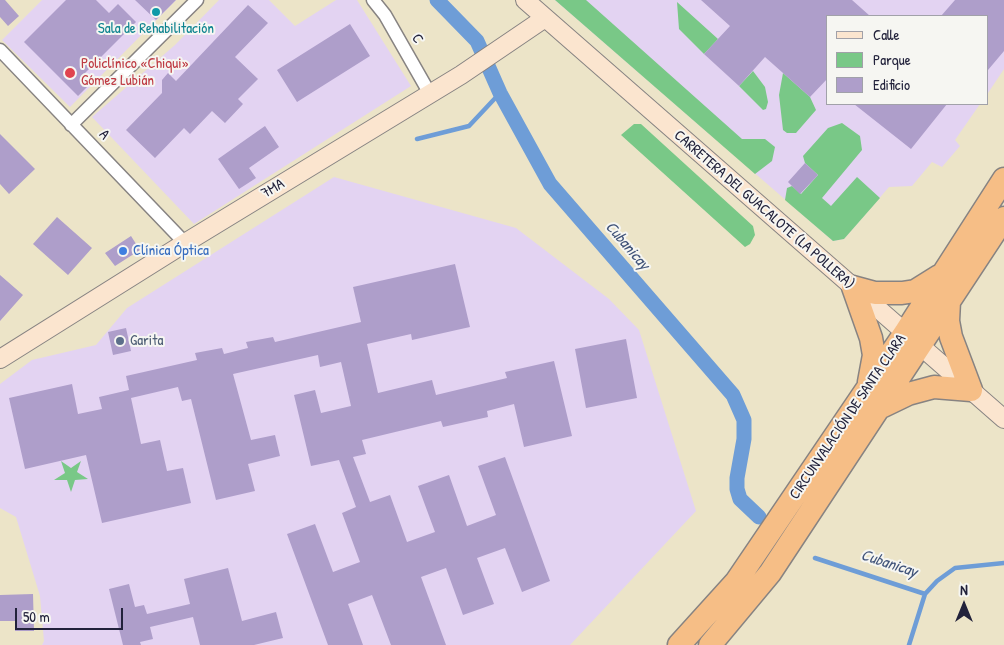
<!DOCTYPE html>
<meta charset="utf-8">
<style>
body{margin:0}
#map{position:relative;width:1004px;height:645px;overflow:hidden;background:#ece4c8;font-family:"Patrick Hand",sans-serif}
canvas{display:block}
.legend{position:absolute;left:826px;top:15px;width:162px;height:90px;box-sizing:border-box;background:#f6f6f2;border:1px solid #a1a1a9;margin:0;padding:6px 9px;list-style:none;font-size:15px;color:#22223b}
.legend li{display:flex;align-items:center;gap:10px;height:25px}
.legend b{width:25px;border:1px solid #a1a1a9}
.north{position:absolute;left:939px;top:580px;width:50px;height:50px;-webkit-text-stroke:4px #f6f6f2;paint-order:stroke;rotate:0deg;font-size:14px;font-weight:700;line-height:20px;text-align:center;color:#22223b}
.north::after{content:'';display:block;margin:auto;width:18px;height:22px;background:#22223b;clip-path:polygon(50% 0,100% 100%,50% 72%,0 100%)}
.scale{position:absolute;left:15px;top:608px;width:108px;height:22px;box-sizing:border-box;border:2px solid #22223b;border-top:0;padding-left:6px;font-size:15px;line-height:18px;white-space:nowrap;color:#22223b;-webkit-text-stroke:4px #f6f6f2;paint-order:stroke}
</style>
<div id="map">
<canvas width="1004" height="645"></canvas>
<ul class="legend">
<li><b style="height:6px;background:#fbe5cf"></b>Calle</li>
<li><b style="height:14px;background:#79c887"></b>Parque</li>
<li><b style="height:14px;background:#ae9eca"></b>Edificio</li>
</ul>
<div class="north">N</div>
<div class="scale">50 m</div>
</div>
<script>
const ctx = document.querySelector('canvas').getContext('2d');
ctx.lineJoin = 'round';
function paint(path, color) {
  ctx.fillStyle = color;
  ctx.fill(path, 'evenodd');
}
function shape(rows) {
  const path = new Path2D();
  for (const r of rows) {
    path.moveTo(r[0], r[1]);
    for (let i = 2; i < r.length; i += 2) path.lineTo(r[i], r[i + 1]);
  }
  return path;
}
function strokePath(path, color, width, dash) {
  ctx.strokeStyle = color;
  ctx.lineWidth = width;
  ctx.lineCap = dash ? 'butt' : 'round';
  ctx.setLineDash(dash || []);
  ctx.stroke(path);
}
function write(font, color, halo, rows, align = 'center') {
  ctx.font = font + ' "Patrick Hand",sans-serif';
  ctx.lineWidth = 4;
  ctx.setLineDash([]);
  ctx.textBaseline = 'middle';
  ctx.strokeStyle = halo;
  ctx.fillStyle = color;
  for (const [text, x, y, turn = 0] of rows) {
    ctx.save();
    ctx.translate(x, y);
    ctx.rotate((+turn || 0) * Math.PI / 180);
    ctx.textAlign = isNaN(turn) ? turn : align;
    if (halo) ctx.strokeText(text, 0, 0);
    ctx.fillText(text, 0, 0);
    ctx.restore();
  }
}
paint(shape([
 [42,0,176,0,70,107,2,40],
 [219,0,269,0,295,26,336,0,357,0,411,86,194,224,92,117,175,45],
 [555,0,1004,0,1004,69,988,93,988,16,828,16,828,104,980,104,955,140,960,146,942,167,932,162,912,186,889,187,844,239,833,241],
 [334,177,516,228,609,299,639,330,696,511,570,645,42,645,44,641,40,596,16,517,0,508,0,384,32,360,96,345,127,308]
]), '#e3d3f2');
paint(shape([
 [555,0,586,0,742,139,765,139,775,147,772,161,755,174],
 [677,2,718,39,704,54,679,29],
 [753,71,765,87,768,102,766,109,763,110,739,86],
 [783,73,810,97,816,110,796,133,787,133,783,130,779,95],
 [842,123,860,136,862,150,822,198,831,206,857,177,880,198,844,239,833,241,785,200,787,188,792,186,801,194,818,175,805,163,803,156,828,128],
 [634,124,641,124,753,226,755,235,750,244,745,247,621,135],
 [61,461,71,468,81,461,77,472,88,479,75,480,71,492,67,480,54,480,65,473]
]), '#79c887');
strokePath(shape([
 [417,139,469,126,500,93],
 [815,558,925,594,937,581,955,568,1004,563],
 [909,645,925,594]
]), '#6e9dd7', 4.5);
strokePath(shape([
 [437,0,477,41,500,93,550,184,733,395,744,420,744,439,737,478,737,489,740,499,759,517]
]), '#6e9dd7', 15);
paint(shape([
 [0,0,5,0,19,16,8,26,0,17],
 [66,0,96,0,109,13,118,4,136,22,80,78,88,86,78,96,24,42],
 [135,0,176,0,156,20],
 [701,0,852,0,870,16,828,16,828,78,810,97,765,57,739,86,704,54,730,26],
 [955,0,1004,0,1004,51,988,70,988,16,941,16],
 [248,5,268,23,235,57,258,79,238,99,243,104,225,123,212,111,190,134,184,128,155,158,126,130,162,93,162,80,168,73,176,81],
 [350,24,370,56,297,102,277,70],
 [854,104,947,104,911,149],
 [265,126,279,147,249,168,256,178,239,189,218,159],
 [0,134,35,169,9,194,0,184],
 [805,163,818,175,800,194,788,182],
 [57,217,92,248,68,275,33,244],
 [131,236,140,250,115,266,105,253],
 [455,264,470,327,412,340,411,334,367,344,378,393,432,380,436,395,507,378,505,372,554,361,572,436,524,447,514,404,487,411,488,417,443,427,441,421,362,440,366,454,353,457,370,502,390,495,407,542,435,532,418,486,449,475,467,526,496,515,478,466,505,457,550,581,522,592,505,548,477,558,494,604,463,615,446,568,421,577,446,645,391,645,372,595,348,604,363,645,328,645,287,534,315,524,333,572,360,562,342,513,356,507,339,460,311,466,294,395,315,390,321,413,351,406,341,362,320,367,318,355,233,374,251,440,275,435,280,456,248,464,255,491,216,500,191,399,182,401,178,387,131,398,141,444,160,440,167,471,183,468,191,503,102,523,86,455,25,469,9,398,72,384,78,414,102,409,99,397,129,390,126,376,197,360,195,353,222,348,224,354,248,348,246,342,273,337,275,342,361,322,353,287],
 [0,275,23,295,0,321],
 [126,328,131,351,113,355,108,332],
 [626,339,637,398,586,408,575,349],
 [228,568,242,621,276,612,283,638,254,645,200,645,193,617,150,627,153,639,140,642,141,645,123,645,109,589,129,584,135,607,144,605,147,614,190,604,184,579],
 [33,594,34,631,15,631,15,621,0,621,0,595]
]), '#ae9eca');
const street = shape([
 [373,0,385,15,430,94],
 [0,50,185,243],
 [71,125,197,0]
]);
const secondary = shape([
 [525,0,1004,419],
 [0,359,185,243,461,75,545,18]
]);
const highway = shape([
 [853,287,871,338,874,355,869,382],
 [853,287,875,293,902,293,915,291,939,276],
 [881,407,908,394,934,387,971,390,951,337,948,321,949,301],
 [679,645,736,582,905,333,1004,179],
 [710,645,770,573,1004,218]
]);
strokePath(street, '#878382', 15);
strokePath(secondary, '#878382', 20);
strokePath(highway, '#878382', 25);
strokePath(street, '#fff', 12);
strokePath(secondary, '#fbe5cf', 18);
strokePath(highway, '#f6be86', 22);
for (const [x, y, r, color] of [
 [156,12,5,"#0f9aa8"],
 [70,73,6,"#e0444e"],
 [123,251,5,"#3f7fe0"],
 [120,341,5,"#5c6f8a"]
]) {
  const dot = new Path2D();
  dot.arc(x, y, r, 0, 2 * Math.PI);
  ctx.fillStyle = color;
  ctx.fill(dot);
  strokePath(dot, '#f6f6f2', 2);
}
write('15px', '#0d838f', '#f6f6f2', [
 ["Sala de Rehabilitación",156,29]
]);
write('15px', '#22223b', '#f6f6f2', [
 ["C",417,39,61],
 ["A",104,135,47],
 ["7MA",273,189,-31],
 ["CARRETERA DEL GUACALOTE (LA POLLERA)",764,210,41],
 ["CIRCUNVALACIÓN DE SANTA CLARA",848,417,-56]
]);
write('15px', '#be3a42', '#f6f6f2', [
 ["Policlínico «Chiqui»",81,64],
 ["Gómez Lubián",81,81]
], 'left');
write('15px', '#366cbe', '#f6f6f2', [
 ["Clínica Óptica",133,251]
], 'left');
write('15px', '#4e5e75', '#f6f6f2', [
 ["Garita",130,341]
], 'left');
write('italic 16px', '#405379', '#f6f6f2', [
 ["Cubanicay",627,246,49],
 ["Cubanicay",889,564,18]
]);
</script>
